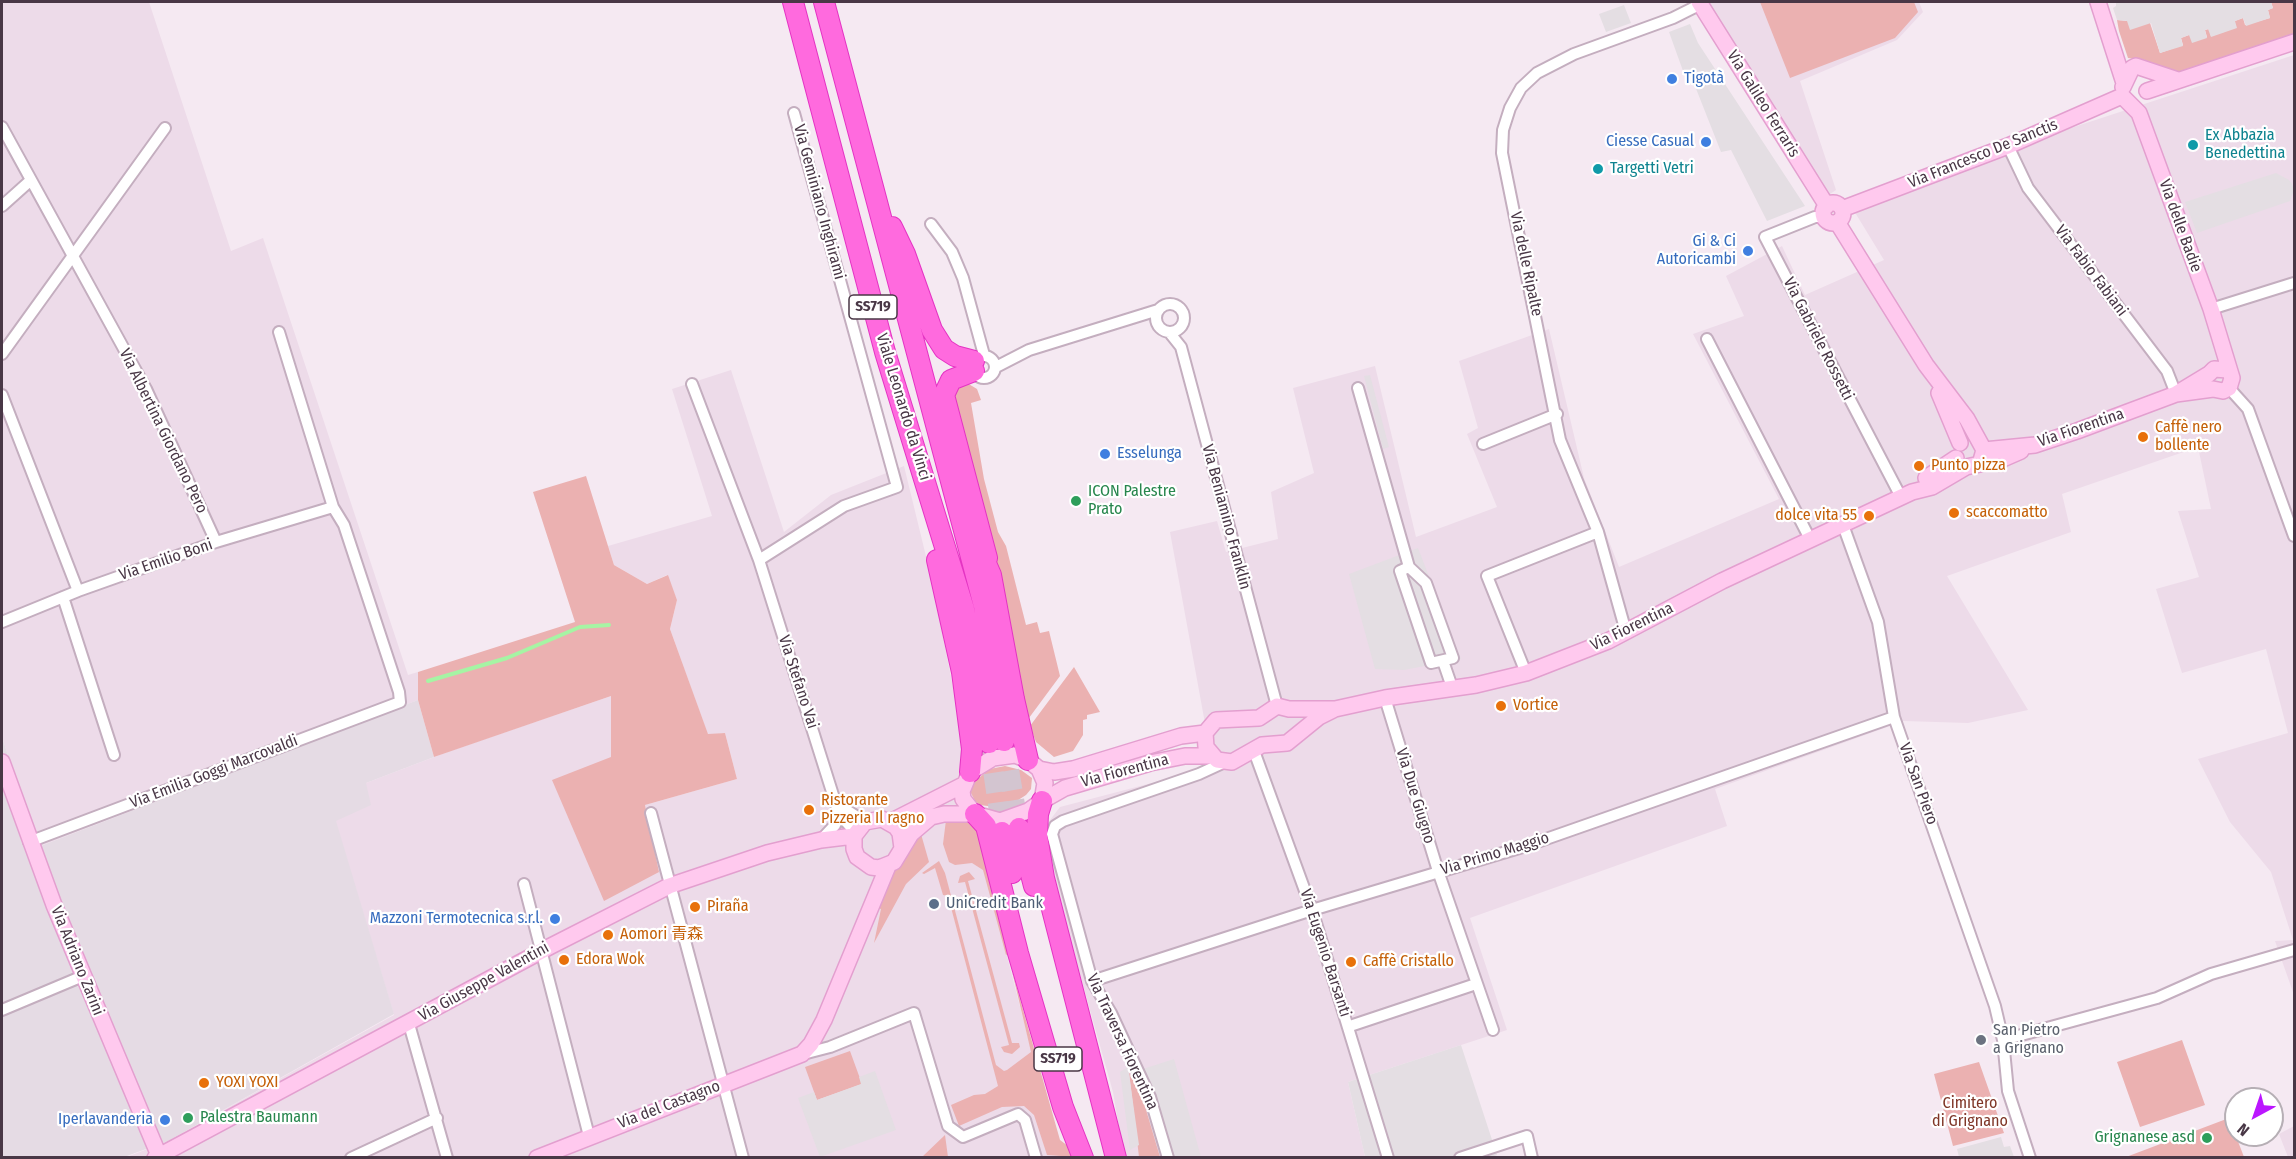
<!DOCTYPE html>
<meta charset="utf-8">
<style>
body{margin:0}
#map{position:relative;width:2296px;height:1159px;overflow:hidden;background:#f5e9f2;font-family:"Fira Sans Condensed",sans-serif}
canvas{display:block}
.frame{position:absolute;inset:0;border:3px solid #493746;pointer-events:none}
.north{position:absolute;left:2224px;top:1087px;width:60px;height:60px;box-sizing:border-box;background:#fff;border:2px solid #b6afb5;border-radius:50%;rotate:220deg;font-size:16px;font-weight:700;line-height:24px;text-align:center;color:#493746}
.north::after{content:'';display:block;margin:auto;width:21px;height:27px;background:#bb16ff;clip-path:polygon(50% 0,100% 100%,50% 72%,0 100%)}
</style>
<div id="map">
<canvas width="2296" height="1159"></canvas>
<div class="frame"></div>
<div class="north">N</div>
</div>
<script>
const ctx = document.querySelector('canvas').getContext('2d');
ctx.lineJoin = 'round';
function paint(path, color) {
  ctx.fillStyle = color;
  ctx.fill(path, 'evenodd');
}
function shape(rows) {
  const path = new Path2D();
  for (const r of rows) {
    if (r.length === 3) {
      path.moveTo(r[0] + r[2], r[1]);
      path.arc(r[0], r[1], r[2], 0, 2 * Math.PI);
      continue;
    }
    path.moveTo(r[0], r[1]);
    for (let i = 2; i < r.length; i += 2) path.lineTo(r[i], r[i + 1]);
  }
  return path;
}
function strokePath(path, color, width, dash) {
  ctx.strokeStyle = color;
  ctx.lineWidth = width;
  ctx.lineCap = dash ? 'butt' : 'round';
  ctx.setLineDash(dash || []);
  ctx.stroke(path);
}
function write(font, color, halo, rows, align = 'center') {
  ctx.font = font + ' "Fira Sans Condensed","Noto Sans SC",sans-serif';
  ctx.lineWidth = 4.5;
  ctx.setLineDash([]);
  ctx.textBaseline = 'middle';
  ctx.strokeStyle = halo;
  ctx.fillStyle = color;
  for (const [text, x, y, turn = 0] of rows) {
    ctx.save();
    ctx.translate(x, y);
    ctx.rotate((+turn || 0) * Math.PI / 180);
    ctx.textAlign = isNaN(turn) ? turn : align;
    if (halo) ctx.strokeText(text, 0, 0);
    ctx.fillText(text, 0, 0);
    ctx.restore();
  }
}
paint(shape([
 [2,2,149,2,231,251,263,238,408,675,418,672,418,700,38,847,2,737],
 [1701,2,1919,2,1923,12,1897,40,1800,81,1836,190,1818,202],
 [2294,55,2294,995,2275,941,2293,940,2271,872,2230,822,2198,759,2288,733,2266,649,2182,673,2156,589,2199,577,2178,511,2211,509,2198,447,2062,494,2071,532,1947,576,2028,710,1968,723,1904,721,1715,789,1727,826,1470,918,1507,1030,1348,1082,1365,1157,1124,1157,1113,1092,1044,846,1047,824,1060,807,1213,767,1170,532,1217,521,1226,552,1278,539,1271,492,1314,473,1293,388,1375,366,1416,537,1497,507,1467,434,1478,428,1459,361,1549,329,1584,478,1619,567,1779,499,1693,334,1744,316,1726,276,1782,246,1805,295,1884,260,1848,201],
 [731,370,784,532,831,495,904,466,933,585,960,723,979,847,1035,1065,1064,1157,124,1158,168,1141,394,1015,335,821,366,783,450,751,611,696,611,757,659,872,645,805,737,779,725,733,708,735,670,629,677,600,667,575,647,584,614,565,608,546,712,516,672,389],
 [2294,1126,2294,1157,2288,1157,2279,1134]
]), '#eddbe9');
paint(shape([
 [418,700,434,757,366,783,371,805,336,821,394,1014,168,1141,124,1157,2,1157,2,737,38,847]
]), '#e5dbe4');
paint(shape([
 [1760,2,1914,2,1918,12,1895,38,1790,78],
 [2271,2,2294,2,2294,35,2179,72,2158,68,2145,60,2128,58,2119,31,2117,20,2150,23,2160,53,2183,45,2181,38,2189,35,2207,37,2205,30,2209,29,2211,36,2235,21,2243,18,2245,25,2270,18,2268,10,2273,8],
 [967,383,977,389,981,400,971,403,984,479,998,532,1006,546,1026,625,1037,622,1040,633,1049,631,1060,676,1026,722,952,391],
 [586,476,614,565,647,584,668,575,677,600,670,629,708,734,725,733,737,779,645,805,659,872,604,901,552,780,611,757,611,696,434,757,418,700,418,672,575,622,533,492],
 [1074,667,1100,712,1087,715,1087,719,1083,720,1083,735,1073,751,1054,757,1036,742,1030,726],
 [1005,766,1021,770,1032,778,1031,789,1026,795,1012,804,995,807,980,805,975,801,970,791,975,781,990,769],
 [946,820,965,820,979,833,1008,954,1006,955,983,870,972,863,955,865,949,862,943,844],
 [921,834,929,862,906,884,874,943,881,909,877,908,894,870,905,860],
 [939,861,945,873,996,1065,1004,1071,1007,1070,1031,1052,1012,971,1060,1140,1068,1146,1075,1157,1047,1155,1034,1115,1024,1106,1002,1107,959,1126,951,1105,974,1095,985,1094,998,1086,948,896,943,895,935,868,924,874,922,873],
 [969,872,975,879,968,881,1012,1043,1019,1043,1020,1047,1012,1054,1004,1052,1001,1047,1009,1045,965,882,958,883,960,876],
 [2182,1040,2205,1105,2140,1127,2117,1062],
 [850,1051,862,1084,817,1100,805,1067],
 [1979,1062,2004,1133,1953,1146,1934,1074],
 [1129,1072,1144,1103,1160,1157,1139,1157],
 [2229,1118,2244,1157,2126,1157],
 [945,1135,948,1157,922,1157]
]), '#ebb1b1');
paint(shape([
 [2116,2,2271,2,2273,8,2268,10,2270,18,2246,26,2243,18,2235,21,2237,28,2211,37,2208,29,2205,30,2207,38,2192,43,2189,35,2181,38,2183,46,2160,53,2151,23,2130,30,2127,21,2117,20,2113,8,2116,6],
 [1624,5,1631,23,1606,32,1599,14],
 [1690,24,1698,43,1805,206,1767,221,1731,150,1721,152,1693,81,1687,82,1669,32],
 [2276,173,2289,180,2292,184,2294,190,2290,201,2197,233,2185,202],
 [1370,375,1389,447,1383,449,1364,376],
 [1418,548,1461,659,1404,670,1375,669,1349,574],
 [1461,1045,1497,1155,1488,1158,1365,1157,1348,1082],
 [1174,1059,1201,1157,1173,1157,1157,1098,1143,1069],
 [1128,1067,1139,1145,1130,1150,1120,1072],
 [875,1071,896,1130,820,1157,798,1098,814,1092,817,1100,861,1084,859,1077],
 [2001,1137,2004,1147,2010,1146,2014,1157,1959,1157,1957,1149]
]), '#e4dee3');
strokePath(shape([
 [428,681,507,658,580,627,609,625]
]), '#a6f4a4', 4);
strokePath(shape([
 [1004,741,1019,828],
 [989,743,1002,832]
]), '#d3c5d0', 20, [20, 10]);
const street = shape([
 [2,127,146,389,216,542],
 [2008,146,2028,188,2167,371,2176,394],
 [2,206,31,180],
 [1824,217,1815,217,1765,237,1901,497],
 [931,224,952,252,963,278,984,355],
 [1170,318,14],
 [2211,309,2294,283],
 [1169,332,1181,347,1277,706],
 [1707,339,1810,539],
 [2,354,165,128],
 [984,367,11],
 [996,367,1029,350,1158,310],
 [692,384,759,560,839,814,855,832],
 [1358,388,1409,567],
 [2229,388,2248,409,2294,536],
 [2,395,78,591],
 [1483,444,1557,414],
 [1843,525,1878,622,1894,717,1995,1006,2003,1040,2008,1091,2030,1158],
 [759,560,844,506,897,487,794,113],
 [1409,567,1426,583,1453,658,1431,663,1400,571,1409,567],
 [63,597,114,755],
 [2,622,78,591,216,542,333,507],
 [1626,632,1598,532,1560,440,1502,153,1503,130,1510,108,1521,88,1537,73,1574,54,1673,18,1701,4],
 [1443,661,1453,690],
 [1526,673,1487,576,1598,532],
 [1385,698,1438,871,1493,1030],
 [1254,751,1312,910,1388,1158],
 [837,804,865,822],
 [651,813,743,1158],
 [821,840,835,825,839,814],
 [29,842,400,702,399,692,344,525,333,507,279,332],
 [524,884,589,1136],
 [1092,981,1312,910,1526,846,1894,717],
 [2,1010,83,976],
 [409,1024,447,1158],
 [1350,1026,1476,984],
 [2003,1040,2157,998,2211,974,2294,950],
 [803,1054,830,1047,914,1013,948,1126,963,1137,1018,1114,1025,1120,1036,1158],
 [351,1158,437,1118],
 [1168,1158,1150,1097,1111,1013,1092,981,1052,834,1055,826,1063,821,1199,774,1225,762],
 [1460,1158,1527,1136,1532,1158]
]);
const secondary = shape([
 [1699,2,1827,206],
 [2098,2,2124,83],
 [2123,87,2132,68,2136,66,2178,80],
 [2147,91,2294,42],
 [2122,96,2139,113,2211,309,2232,378,2229,388,2223,391,2213,389,2176,394],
 [1833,213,10],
 [1842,209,2008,146,2122,96],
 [1939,393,1960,443],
 [1984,450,2035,445,2077,431,2176,394,2209,374,2214,369,2228,370],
 [1982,461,1998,461,2021,451],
 [1926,478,1956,458],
 [1335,709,1289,709,1277,706,1259,718,1216,720,1205,733,1206,747,1217,760,1232,762,1262,745,1287,743,1319,717,1335,709,1385,698,1476,685,1526,673,1608,641,1722,581,1912,492,1932,487,1966,467,1980,464,1984,450,1967,419,1926,365,1837,222],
 [1015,755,1028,760,1039,769,1045,783,1042,801,1028,811,1000,821,975,814,963,799,962,791,970,772,993,758,1015,755],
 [2,762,54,905,160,1158],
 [1039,769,1054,772,1073,769,1181,736,1205,733],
 [1042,801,1065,788,1150,763,1185,756,1213,756],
 [890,822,963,785],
 [902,848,900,833,896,827,882,819,865,822,854,836,854,849,857,857,871,867,879,868,894,862,911,834,931,817,944,814,975,814],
 [155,1158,551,946,669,886,767,853,821,840,854,836],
 [537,1158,802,1054,811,1044,824,1020,888,866]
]);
const highway = shape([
 [793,2,885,352,964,609,989,743],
 [824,2,984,606,1004,741],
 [892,227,905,254,932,330,944,349,955,356,974,361],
 [974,371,951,380,944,395,987,558],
 [978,545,991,575,1014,699,1028,760],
 [937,560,962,672,972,749,970,772],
 [1042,801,1038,814,1037,836,1044,878,1116,1158],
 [975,814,986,826,1018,953,1063,1107,1083,1158],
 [1019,828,1034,886],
 [1002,832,1012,873]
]);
strokePath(street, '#c4aebf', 14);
strokePath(secondary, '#e39fcf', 18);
strokePath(highway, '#e434c3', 22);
strokePath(street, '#fff', 10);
strokePath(secondary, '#ffc9ee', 15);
strokePath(highway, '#ff6ade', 20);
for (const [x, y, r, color] of [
 [1672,79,6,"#3f7fe0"],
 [1706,142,6,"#3f7fe0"],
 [2193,145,6,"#0f9aa8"],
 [1598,169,6,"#0f9aa8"],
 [1748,251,6,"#3f7fe0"],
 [2143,437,6,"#e8710a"],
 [1105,454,6,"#3f7fe0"],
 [1919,466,6,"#e8710a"],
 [1076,501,6,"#2e9e5b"],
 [1954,513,6,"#e8710a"],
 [1869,516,6,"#e8710a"],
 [1501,706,6,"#e8710a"],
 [809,810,6,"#e8710a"],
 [934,904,6,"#5c6f8a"],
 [695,907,6,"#e8710a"],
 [555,919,6,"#3f7fe0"],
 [608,935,6,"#e8710a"],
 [564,960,6,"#e8710a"],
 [1351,962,6,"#e8710a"],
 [1981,1040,6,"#6b7280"],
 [204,1083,6,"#e8710a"],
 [188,1118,6,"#2e9e5b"],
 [165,1120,6,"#3f7fe0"],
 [2207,1138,6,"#2e9e5b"]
]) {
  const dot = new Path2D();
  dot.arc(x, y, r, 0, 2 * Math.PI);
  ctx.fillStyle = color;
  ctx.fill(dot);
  strokePath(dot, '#fff', 2);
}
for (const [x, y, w] of [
 [873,307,48],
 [1058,1059,48]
]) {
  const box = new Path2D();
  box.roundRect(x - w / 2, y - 12, w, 24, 4.5);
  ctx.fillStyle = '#fff';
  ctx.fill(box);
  strokePath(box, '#493746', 1.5);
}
write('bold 15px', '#493746', null, [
 ["SS719",873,307],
 ["SS719",1058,1059]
]);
write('16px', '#366cbe', '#fff', [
 ["Tigotà",1684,79,"left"],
 ["Ciesse Casual",1694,142],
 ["Gi & Ci",1736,242],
 ["Autoricambi",1736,260],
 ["Esselunga",1117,454,"left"],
 ["Mazzoni Termotecnica s.r.l.",543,919],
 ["Iperlavanderia",153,1120]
], 'right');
write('16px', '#493746', '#fff', [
 ["Via Galileo Ferraris",1763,104,58],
 ["Via Francesco De Sanctis",1983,154,-22],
 ["Via Geminiano Inghirami",819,202,75],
 ["Via delle Badie",2180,226,70],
 ["Via delle Ripalte",1526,264,78],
 ["Via Fabio Fabiani",2091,271,53],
 ["Via Gabriele Rossetti",1818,339,63],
 ["Viale Leonardo da Vinci",903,407,73],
 ["Via Fiorentina",2081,428,-19],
 ["Via Albertina Giordano Pero",163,431,64],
 ["Via Beniamino Franklin",1226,517,75],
 ["Via Emilio Boni",166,560,-19],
 ["Via Fiorentina",1632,627,-26],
 ["Via Stefano Vai",798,682,72],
 ["Via Fiorentina",1125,771,-15],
 ["Via Emilia Goggi Marcovaldi",214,772,-21],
 ["Via San Piero",1918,784,70],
 ["Via Due Giugno",1415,796,73],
 ["Via Primo Maggio",1495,854,-17],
 ["Via Eugenio Barsanti",1325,953,72],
 ["Via Adriano Zarini",77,961,68],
 ["Via Giuseppe Valentini",484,982,-29],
 ["Via Traversa Fiorentina",1122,1042,65],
 ["Via del Castagno",669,1105,-21]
]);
write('16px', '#0d838f', '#fff', [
 ["Ex Abbazia",2205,136],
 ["Benedettina",2205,154],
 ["Targetti Vetri",1610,169]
], 'left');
write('16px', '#c56008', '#fff', [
 ["Caffè nero",2155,428],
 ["bollente",2155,446],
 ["Punto pizza",1931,466],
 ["scaccomatto",1966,513],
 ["dolce vita 55",1857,516,"right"],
 ["Vortice",1513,706],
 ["Ristorante",821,801],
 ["Pizzeria Il ragno",821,819],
 ["Piraña",707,907],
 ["Aomori 青森",620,935],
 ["Edora Wok",576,960],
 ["Caffè Cristallo",1363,962],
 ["YOXI YOXI",216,1083]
], 'left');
write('16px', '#27864d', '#fff', [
 ["ICON Palestre",1088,492],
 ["Prato",1088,510],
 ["Palestra Baumann",200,1118],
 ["Grignanese asd",2195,1138,"right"]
], 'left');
write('16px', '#4e5e75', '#fff', [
 ["UniCredit Bank",946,904]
], 'left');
write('16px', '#5b616d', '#fff', [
 ["San Pietro",1993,1031],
 ["a Grignano",1993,1049]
], 'left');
write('16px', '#7f3627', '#fff', [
 ["Cimitero",1970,1104],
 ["di Grignano",1970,1122]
]);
</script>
